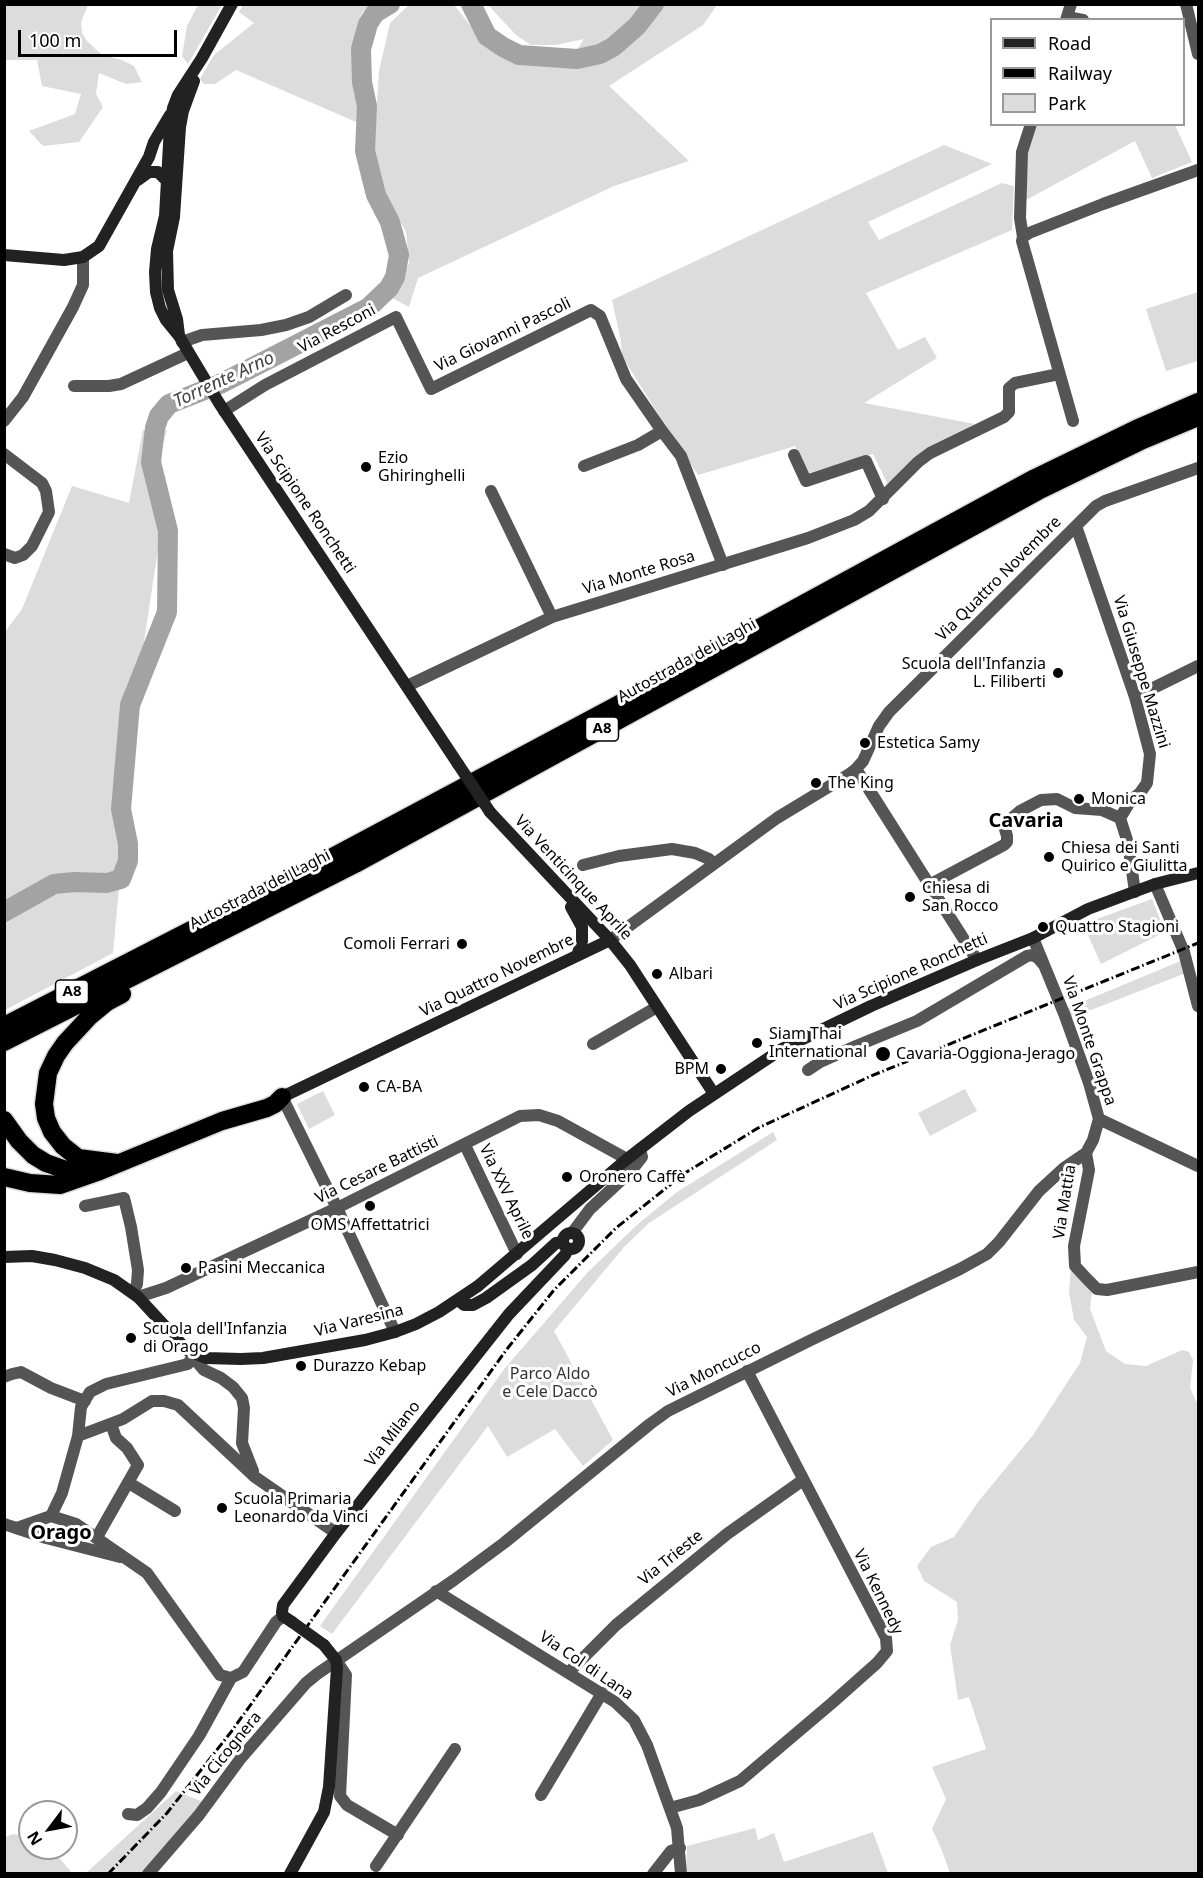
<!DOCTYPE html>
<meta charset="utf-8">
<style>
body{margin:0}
#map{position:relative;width:1203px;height:1878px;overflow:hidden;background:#fff;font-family:"Noto Sans",sans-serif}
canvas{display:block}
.frame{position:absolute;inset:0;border:6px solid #000;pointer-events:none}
.legend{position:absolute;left:990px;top:18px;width:195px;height:108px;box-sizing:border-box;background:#fff;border:2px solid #999;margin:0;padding:8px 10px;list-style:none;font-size:18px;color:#000}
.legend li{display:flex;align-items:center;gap:12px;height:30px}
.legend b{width:30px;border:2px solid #999}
.north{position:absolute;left:18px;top:1800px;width:60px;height:60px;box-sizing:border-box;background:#fff;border:2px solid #999;border-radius:50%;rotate:238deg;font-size:16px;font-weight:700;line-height:24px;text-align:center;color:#000}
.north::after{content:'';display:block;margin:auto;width:21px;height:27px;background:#000;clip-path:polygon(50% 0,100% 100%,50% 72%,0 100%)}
.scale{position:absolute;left:18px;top:30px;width:159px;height:27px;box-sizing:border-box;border:3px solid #000;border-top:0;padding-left:8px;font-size:18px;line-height:21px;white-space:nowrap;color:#000;-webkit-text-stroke:4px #fff;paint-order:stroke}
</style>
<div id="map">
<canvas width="1203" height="1878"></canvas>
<div class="frame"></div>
<ul class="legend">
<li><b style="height:8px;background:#222"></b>Road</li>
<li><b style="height:8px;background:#000"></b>Railway</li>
<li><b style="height:16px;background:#dcdcdc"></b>Park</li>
</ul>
<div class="north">N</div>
<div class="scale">100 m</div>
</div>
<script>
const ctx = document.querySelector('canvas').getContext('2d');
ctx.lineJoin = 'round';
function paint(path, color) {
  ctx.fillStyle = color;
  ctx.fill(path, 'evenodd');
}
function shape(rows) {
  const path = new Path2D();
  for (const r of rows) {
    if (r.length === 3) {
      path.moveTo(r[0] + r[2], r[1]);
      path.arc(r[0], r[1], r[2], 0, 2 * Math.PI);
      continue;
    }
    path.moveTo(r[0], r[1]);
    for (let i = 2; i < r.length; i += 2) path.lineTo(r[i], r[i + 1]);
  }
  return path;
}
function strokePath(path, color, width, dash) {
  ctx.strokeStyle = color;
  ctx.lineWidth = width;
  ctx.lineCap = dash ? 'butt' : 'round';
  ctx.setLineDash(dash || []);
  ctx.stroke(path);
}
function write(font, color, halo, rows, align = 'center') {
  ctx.font = font + ' "Noto Sans",sans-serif';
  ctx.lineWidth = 6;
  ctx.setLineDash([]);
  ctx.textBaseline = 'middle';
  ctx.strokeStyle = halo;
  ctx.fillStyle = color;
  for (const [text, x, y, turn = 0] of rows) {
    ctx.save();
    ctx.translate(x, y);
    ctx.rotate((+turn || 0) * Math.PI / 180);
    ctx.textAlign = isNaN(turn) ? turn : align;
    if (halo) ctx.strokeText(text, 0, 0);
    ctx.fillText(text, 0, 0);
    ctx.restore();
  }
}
paint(shape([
 [5,4,88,5,81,22,82,33,87,41,102,55,122,60,134,66,142,82,126,84,99,73,96,94,103,107,79,142,43,146,29,131,75,114,81,94,42,86,37,60,5,60],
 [410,4,454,5,473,29,493,50,524,62,567,66,584,39,556,45,531,45,516,35,488,5,717,5,703,25,609,86,689,161,614,186,418,278,409,307,392,298,409,263,406,232,386,195,374,150,379,71,390,23],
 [198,5,222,5,188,64,182,56,187,26],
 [243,5,369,5,362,13,358,23,355,37,355,81,363,125,236,70,215,84,204,84,200,79,214,55,254,23,239,12],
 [1036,125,1175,125,1192,162,1152,178,1135,141,1026,200,1026,153],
 [944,145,992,164,868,222,879,240,1002,183,1014,186,1012,230,866,293,898,350,925,337,937,358,864,403,975,424,926,448,888,485,873,454,809,473,795,446,698,475,661,419,622,356,621,341,612,300],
 [1198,292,1198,361,1166,371,1146,309],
 [143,430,167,430,160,453,161,485,158,550,138,681,126,686,121,826,122,856,113,953,5,1010,5,632,22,609,72,486,129,503],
 [1152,899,1165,932,1101,964,1083,924],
 [1183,960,1186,973,1073,1017,1065,1009],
 [965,1089,977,1111,930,1136,918,1113],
 [323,1091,335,1115,309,1129,297,1104],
 [773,1132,777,1140,649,1223,625,1246,554,1331,613,1440,583,1466,555,1429,507,1457,488,1426,332,1634,320,1626,505,1368,588,1272,638,1224,677,1192],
 [1071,1268,1092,1292,1090,1309,1106,1351,1125,1364,1146,1366,1182,1350,1189,1352,1193,1360,1190,1388,1198,1405,1198,1873,950,1873,941,1848,932,1829,946,1799,932,1767,986,1749,969,1697,958,1700,950,1645,958,1620,957,1602,924,1581,917,1566,931,1547,954,1537,978,1502,1033,1435,1080,1363,1087,1337,1074,1320,1069,1292],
 [176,1791,206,1803,143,1873,85,1874],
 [755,1828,758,1840,774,1833,784,1862,873,1832,888,1873,686,1874,687,1846],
 [14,1834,30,1838,30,1848,51,1848,72,1873,5,1873,5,1837]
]), '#dcdcdc');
strokePath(shape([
 [471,4,487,36,503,47,519,55,577,59,600,54,613,47,637,26,654,4],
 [4,912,54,884,74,882,107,883,121,879,128,861,128,844,121,809,130,705,167,612,168,531,151,462,155,428,159,416,169,404,220,384,368,308,389,288,395,277,399,255,390,222,376,195,365,151,367,106,362,82,361,49,368,24,375,13,390,4]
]), '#a3a3a3', 20);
const highway = shape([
 [4,1026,308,870,612,708,1035,478,1136,429,1198,402],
 [4,1042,355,864,1038,491,1143,440,1198,417],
 [4,1120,19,1141,33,1155,46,1163,69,1171,87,1172],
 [117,1163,78,1158,63,1146,52,1132,46,1118,44,1104,48,1073,56,1056,65,1043,90,1016,107,1002,122,994],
 [4,1177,30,1183,60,1185,100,1171,222,1121,267,1108,275,1104,282,1097]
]);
strokePath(highway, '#dbdbdb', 21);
strokePath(shape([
 [1186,4,1198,54],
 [1067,17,1083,20],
 [1066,20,1071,4],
 [1031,124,1022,152,1020,218,1023,237,1022,241,1073,421],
 [1023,237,1029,233,1103,204,1198,170],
 [182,342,202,335,261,330,286,325,309,317,346,295],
 [74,386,109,386,121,384,188,353],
 [224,411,265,385,396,317,431,389,591,310,600,316,626,379,662,431],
 [4,421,23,397,73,307,83,285,83,257],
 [4,454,42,483,46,491,49,512,32,546,23,555,15,558,4,554],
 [794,455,806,481,866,461,883,499],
 [584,466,638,445,662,431,681,456,723,565],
 [491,491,552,617],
 [1076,526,1135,697,1150,754,1147,783,1140,793,1131,800,1120,818,1128,843,1135,892],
 [407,686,552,617,808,538,854,520,869,511,918,462,930,453,1004,417,1009,412,1009,388,1015,383,1059,374],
 [1135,697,1198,666],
 [856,769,977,960],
 [583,865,619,856,672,849,695,853,709,859,714,864],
 [1155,884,1184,952,1198,1006],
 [929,885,1004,845,1007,842,1007,836,1005,829,1006,823,1020,811,1041,800,1057,799,1075,808,1102,810,1120,818],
 [610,940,777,818,848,775,856,769,863,761,879,726,889,712,1096,506,1105,501,1198,468],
 [593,1044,657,1007],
 [808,1070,820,1062,856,1046,917,1021,1027,956,1033,955,1038,958,1044,965],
 [282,1097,337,1208,395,1332],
 [1099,1119,1198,1166],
 [465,1145,517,1254],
 [1086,1153,1089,1170,1074,1246,1075,1266,1088,1280,1097,1289,1107,1290,1198,1272],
 [85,1206,124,1198,131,1227,138,1270,137,1284,133,1293],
 [572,1233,590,1209,631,1171,642,1157,640,1149],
 [138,1297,166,1288,337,1208,520,1116,539,1115,558,1121,627,1159],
 [194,1354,198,1363,204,1370,221,1378,233,1387,242,1398,244,1408,242,1443,253,1471],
 [4,1377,12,1374,21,1372,51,1388,85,1401],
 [78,1436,123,1419,152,1401,164,1401,178,1405,255,1477,336,1533],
 [129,1483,175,1511],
 [51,1516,62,1493,78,1436,81,1407,90,1392,106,1384,188,1364,194,1354],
 [4,1524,46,1538,120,1557],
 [17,1528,51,1516,76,1524,147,1573,220,1675,231,1678,243,1672,276,1622,283,1616],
 [97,1537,138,1465,127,1448,116,1438,111,1424],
 [436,1591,615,1702,634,1720,647,1745,677,1828,681,1874],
 [336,1660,346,1675,340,1796,347,1805,398,1835],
 [569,1672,616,1625,727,1534,803,1480],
 [541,1795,602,1693],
 [670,1808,699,1800,740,1781,832,1703,877,1663,887,1651,886,1638,747,1371],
 [128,1814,137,1815,147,1808,161,1792,199,1736,231,1678],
 [376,1866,455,1749],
 [148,1874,199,1815,241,1758,306,1683,317,1674,454,1580,504,1543,650,1424,668,1411,811,1340,960,1269,987,1254,999,1242,1039,1191,1064,1168,1086,1153,1093,1140,1099,1119,1089,1083,1065,1016,1033,938],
 [653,1874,671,1851,680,1848]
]), '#555', 12);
strokePath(shape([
 [232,4,202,58,178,95,173,108,170,126,165,216,157,249,155,272,156,292,160,308,166,320,179,336,219,403,458,764],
 [138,180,149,172,158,172,167,181],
 [4,255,64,260,83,257,99,246,149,157,154,142,170,115],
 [179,335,177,319,168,290,167,251,174,217,180,127,183,111,194,81],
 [490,812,610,940,630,965,714,1094],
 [571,907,582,927,582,941,577,956],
 [282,1097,610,940],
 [571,1241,8],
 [4,1257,32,1256,55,1260,85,1268,114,1280,138,1297,187,1350,206,1358,241,1359,263,1358,365,1340,395,1332,416,1324,439,1312,478,1286,627,1159,689,1111,782,1049,871,1006,977,960,1033,938,1088,909,1155,884,1198,873],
 [458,1300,464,1305,473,1305,486,1298,532,1265,556,1243,563,1242],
 [292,1622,283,1616,282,1612,283,1605,336,1533,509,1314,565,1255,568,1249],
 [290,1874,324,1812,329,1787,337,1668,336,1660,324,1645]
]), '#222', 12);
strokePath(highway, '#000', 18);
strokePath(shape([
 [108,1874,167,1813,231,1732,507,1349,554,1290,616,1228,685,1173,758,1128,871,1076,1198,943]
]), '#000', 3, [9, 3, 1.5, 3]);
strokePath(shape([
 [458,764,490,812],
 [292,1622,324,1645]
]), '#222', 12);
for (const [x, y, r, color] of [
 [366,467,6,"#000"],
 [1058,673,6,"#000"],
 [865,743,6,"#000"],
 [816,783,6,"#000"],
 [1079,799,6,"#000"],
 [1049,857,6,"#000"],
 [910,897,6,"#000"],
 [1043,927,6,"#000"],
 [462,944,6,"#000"],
 [657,974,6,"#000"],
 [757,1043,6,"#000"],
 [883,1054,8,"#000"],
 [721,1069,6,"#000"],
 [364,1087,6,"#000"],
 [567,1177,6,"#000"],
 [370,1206,6,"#000"],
 [186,1268,6,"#000"],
 [131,1338,6,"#000"],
 [301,1366,6,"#000"],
 [222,1508,6,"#000"]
]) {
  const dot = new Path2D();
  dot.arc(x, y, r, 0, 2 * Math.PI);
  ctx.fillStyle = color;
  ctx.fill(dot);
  strokePath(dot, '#fff', 2);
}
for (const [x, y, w] of [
 [602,729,33],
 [72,992,33]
]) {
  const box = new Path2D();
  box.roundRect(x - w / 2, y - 12, w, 24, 4.5);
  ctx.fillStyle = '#fff';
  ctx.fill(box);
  strokePath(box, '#000', 1.5);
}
write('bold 15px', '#000', null, [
 ["A8",602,729],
 ["A8",72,992]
]);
write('16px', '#000', '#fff', [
 ["Via Resconi",337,329,-28],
 ["Via Giovanni Pascoli",503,335,-26],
 ["Via Scipione Ronchetti",305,503,56],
 ["Via Monte Rosa",639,573,-17],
 ["Via Quattro Novembre",999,579,-45],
 ["Autostrada dei Laghi",687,661,-29],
 ["Via Giuseppe Mazzini",1141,672,73],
 ["Via Venticinque Aprile",573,878,47],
 ["Autostrada dei Laghi",260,890,-27],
 ["Via Scipione Ronchetti",911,972,-24],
 ["Via Quattro Novembre",497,976,-26],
 ["Via Monte Grappa",1089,1041,71],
 ["Via Cesare Battisti",377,1170,-26],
 ["Via XXV Aprile",506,1192,64],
 ["Via Mattia",1065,1202,-81],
 ["Via Varesina",359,1321,-14],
 ["Via Moncucco",714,1370,-27],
 ["Via Milano",393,1434,-52],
 ["Via Trieste",671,1558,-39],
 ["Via Kennedy",878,1592,64],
 ["Via Col di Lana",586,1666,34],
 ["Via Cicognera",226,1754,-51]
]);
write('16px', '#000', '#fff', [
 ["Ezio",378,458],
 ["Ghiringhelli",378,476],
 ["Scuola dell'Infanzia",1046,664,"right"],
 ["L. Filiberti",1046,682,"right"],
 ["Estetica Samy",877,743],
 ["The King",828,783],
 ["Monica",1091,799],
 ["Chiesa dei Santi",1061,848],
 ["Quirico e Giulitta",1061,866],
 ["Chiesa di",922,888],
 ["San Rocco",922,906],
 ["Quattro Stagioni",1055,927],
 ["Comoli Ferrari",450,944,"right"],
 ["Albari",669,974],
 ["Siam Thai",769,1034],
 ["International",769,1052],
 ["Cavaria-Oggiona-Jerago",896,1054],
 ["BPM",709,1069,"right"],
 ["CA-BA",376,1087],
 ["Oronero Caffè",579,1177],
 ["OMS Affettatrici",370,1225,"center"],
 ["Pasini Meccanica",198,1268],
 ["Scuola dell'Infanzia",143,1329],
 ["di Orago",143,1347],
 ["Durazzo Kebap",313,1366],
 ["Scuola Primaria",234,1499],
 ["Leonardo da Vinci",234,1517]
], 'left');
write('16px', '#333', '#fff', [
 ["Parco Aldo",550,1374],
 ["e Cele Daccò",550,1392]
]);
write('italic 18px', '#444', '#fff', [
 ["Torrente Arno",224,380,-25]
]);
write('bold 20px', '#000', '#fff', [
 ["Cavaria",1026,821],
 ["Orago",61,1533]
]);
</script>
